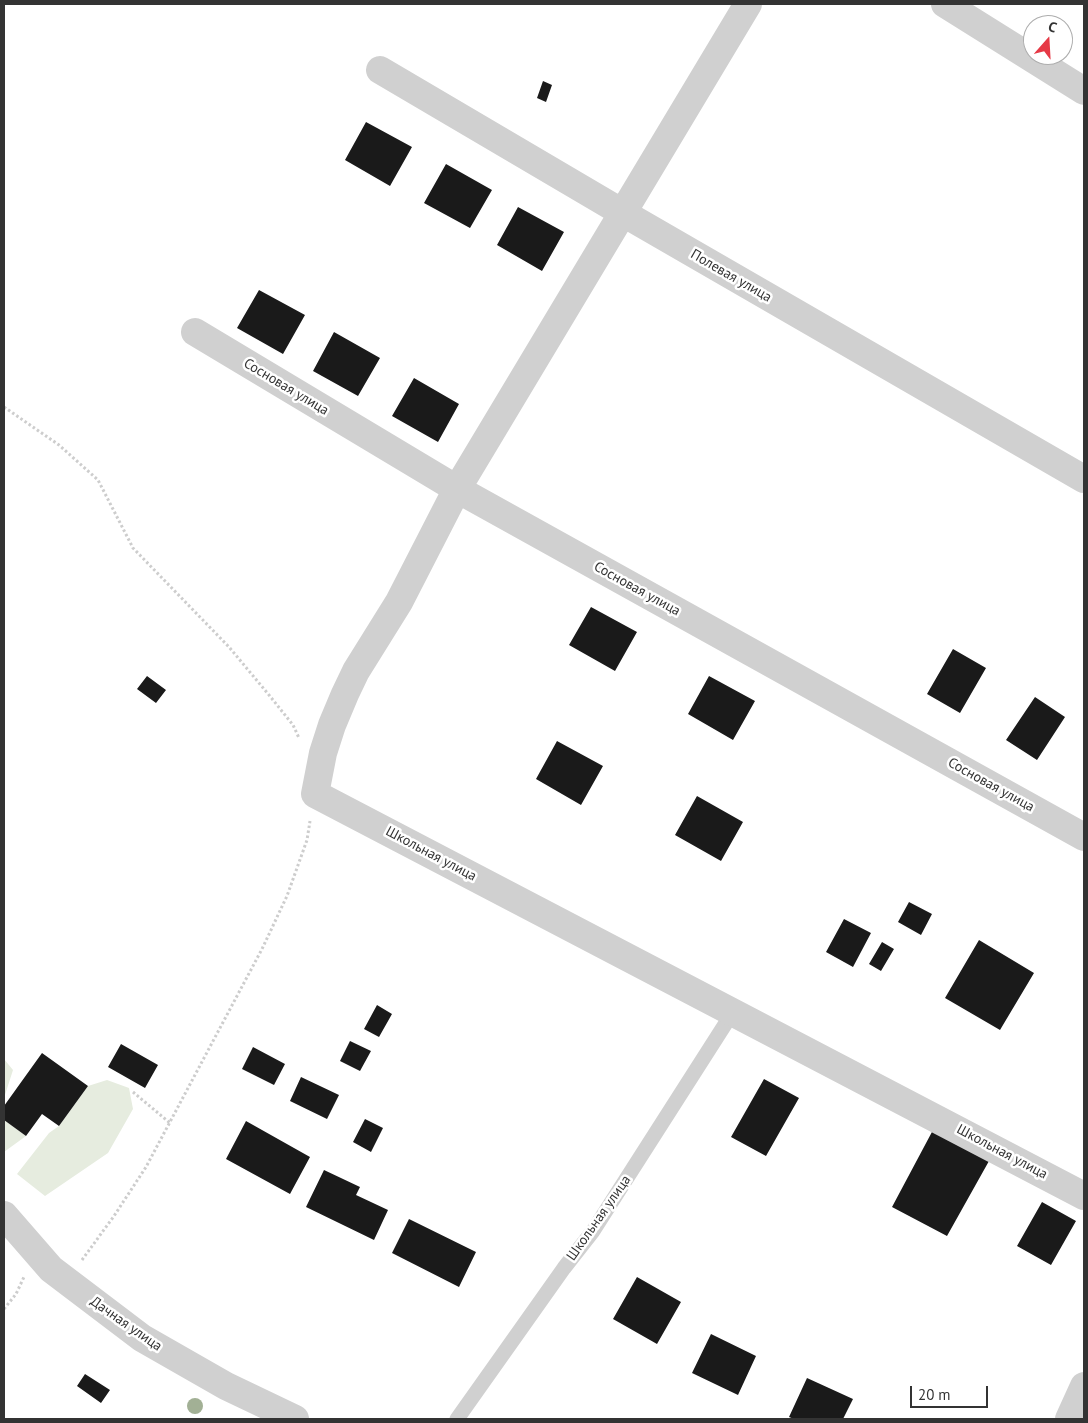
<!DOCTYPE html>
<meta charset="utf-8">
<style>
body{margin:0}
#map{position:relative;width:1088px;height:1423px;overflow:hidden;background:#fff;font-family:"PT Sans",sans-serif}
canvas{display:block}
.frame{position:absolute;inset:0;border:5px solid #333;pointer-events:none}
.north{position:absolute;left:1023px;top:15px;width:50px;height:50px;box-sizing:border-box;background:#fff;border:1px solid #adadad;border-radius:50%;rotate:19deg;font-size:14px;font-weight:700;line-height:20px;text-align:center;color:#333}
.north::after{content:'';display:block;margin:auto;width:18px;height:22px;background:#e63946;clip-path:polygon(50% 0,100% 100%,50% 72%,0 100%)}
.scale{position:absolute;left:910px;top:1386px;width:78px;height:22px;box-sizing:border-box;border:2px solid #333;border-top:0;padding-left:6px;font-size:15px;line-height:18px;white-space:nowrap;color:#333;-webkit-text-stroke:4px #fff;paint-order:stroke}
</style>
<div id="map">
<canvas width="1088" height="1423"></canvas>
<div class="frame"></div>
<div class="north">С</div>
<div class="scale">20 m</div>
</div>
<script>
const ctx = document.querySelector('canvas').getContext('2d');
ctx.lineJoin = 'round';
function paint(path, color) {
  ctx.fillStyle = color;
  ctx.fill(path, 'evenodd');
}
function shape(rows) {
  const path = new Path2D();
  for (const r of rows) {
    path.moveTo(r[0], r[1]);
    for (let i = 2; i < r.length; i += 2) path.lineTo(r[i], r[i + 1]);
  }
  return path;
}
function strokePath(path, color, width, dash) {
  ctx.strokeStyle = color;
  ctx.lineWidth = width;
  ctx.lineCap = dash ? 'butt' : 'round';
  ctx.setLineDash(dash || []);
  ctx.stroke(path);
}
function write(font, color, halo, rows, align = 'center') {
  ctx.font = font + ' "PT Sans",sans-serif';
  ctx.lineWidth = 5;
  ctx.setLineDash([]);
  ctx.textBaseline = 'middle';
  ctx.strokeStyle = halo;
  ctx.fillStyle = color;
  for (const [text, x, y, turn = 0] of rows) {
    ctx.save();
    ctx.translate(x, y);
    ctx.rotate((+turn || 0) * Math.PI / 180);
    ctx.textAlign = isNaN(turn) ? turn : align;
    if (halo) ctx.strokeText(text, 0, 0);
    ctx.fillText(text, 0, 0);
    ctx.restore();
  }
}
paint(shape([
 [4,1059,13,1070,4,1098],
 [107,1080,129,1088,133,1109,108,1153,45,1196,17,1174,49,1133,59,1126,88,1086],
 [4,1120,26,1136,4,1152]
]), '#e6ecdf');
paint(shape([
 [543,81,552,85,546,102,537,98],
 [366,122,412,147,390,186,345,160],
 [446,164,492,190,470,228,424,203],
 [518,207,564,232,542,271,497,245],
 [259,290,305,315,283,354,237,328],
 [334,332,380,358,358,396,313,371],
 [414,378,459,404,438,442,392,416],
 [591,607,637,632,615,671,569,645],
 [953,649,986,668,960,713,927,694],
 [147,676,166,690,156,703,137,689],
 [709,676,755,701,733,740,688,714],
 [1035,697,1065,717,1037,760,1006,740],
 [557,741,603,766,581,805,536,779],
 [697,796,743,822,721,861,675,835],
 [909,902,932,914,921,935,898,922],
 [844,919,871,933,853,967,826,952],
 [979,940,1034,973,1000,1030,945,998],
 [882,942,894,949,881,971,869,964],
 [377,1005,392,1014,379,1037,364,1029],
 [350,1041,371,1051,360,1071,340,1061],
 [121,1044,158,1065,145,1088,108,1067],
 [253,1047,285,1064,274,1085,242,1069],
 [42,1053,88,1086,59,1126,42,1114,26,1136,4,1120,4,1106],
 [301,1077,339,1095,327,1119,290,1101],
 [764,1079,799,1098,766,1156,731,1137],
 [365,1119,383,1128,371,1152,353,1142],
 [246,1121,310,1157,290,1194,226,1159],
 [933,1130,989,1161,947,1236,892,1207],
 [324,1170,360,1187,356,1195,388,1210,374,1240,306,1207],
 [1042,1202,1076,1221,1051,1265,1017,1246],
 [409,1219,476,1252,459,1287,392,1253],
 [637,1277,681,1302,657,1344,613,1319],
 [711,1334,756,1356,738,1395,692,1373],
 [85,1374,110,1390,101,1403,77,1386],
 [807,1378,853,1399,843,1419,794,1419,789,1417]
]), '#1a1a1a');
strokePath(shape([
 [4,407,59,445,98,480,133,548,229,647,269,695,293,725,299,738],
 [133,1092,170,1123],
 [82,1260,114,1216,146,1167,262,949,287,896,307,840,310,821],
 [4,1309,16,1294,24,1277]
]), '#cdcdcd', 3, [2.5, 2.5]);
strokePath(shape([
 [457,1419,564,1268,593,1231,733,1012]
]), '#d0d0d0', 15);
strokePath(shape([
 [748,4,457,489,399,602,356,671,345,694,332,725,323,753,315,794,1084,1196],
 [945,4,1084,91],
 [380,70,623,213,1084,479],
 [195,332,457,489,1084,837],
 [1069,1419,1084,1386]
]), '#d0d0d0', 28);
strokePath(shape([
 [4,1215,51,1269,142,1338,226,1386,295,1419]
]), '#d0d0d0', 28);
ctx.fillStyle = '#a2b095';
for (const [x, y] of [
 [195,1406]
]) {
  ctx.beginPath();
  ctx.arc(x, y, 8, 0, 2 * Math.PI);
  ctx.fill();
}
write('14px', '#333', '#fff', [
 ["Полевая улица",731,276,30],
 ["Сосновая улица",286,387,31],
 ["Сосновая улица",637,589,29],
 ["Сосновая улица",991,785,29],
 ["Школьная улица",431,854,28],
 ["Школьная улица",1002,1152,28],
 ["Школьная улица",599,1218,-55],
 ["Дачная улица",126,1324,35]
]);
</script>
